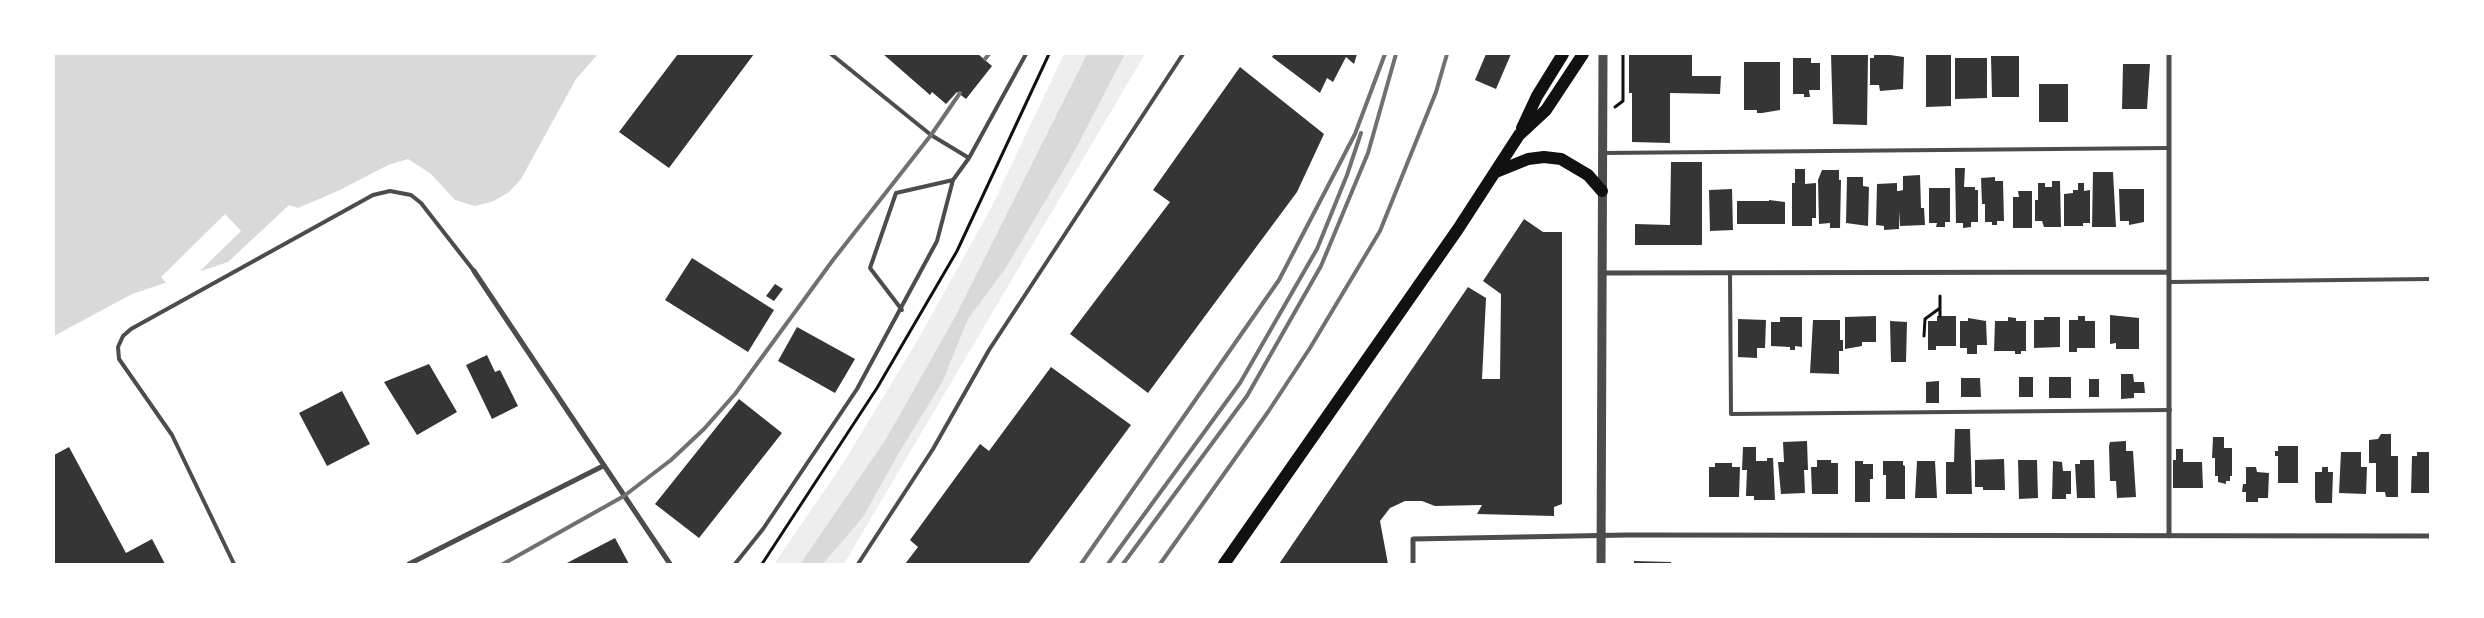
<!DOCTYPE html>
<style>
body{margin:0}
#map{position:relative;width:2484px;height:618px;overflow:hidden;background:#fff;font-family:"PT Sans Narrow",sans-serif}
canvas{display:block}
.frame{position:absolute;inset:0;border:55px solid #fff;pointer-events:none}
</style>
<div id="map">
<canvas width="2484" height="618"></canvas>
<div class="frame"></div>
</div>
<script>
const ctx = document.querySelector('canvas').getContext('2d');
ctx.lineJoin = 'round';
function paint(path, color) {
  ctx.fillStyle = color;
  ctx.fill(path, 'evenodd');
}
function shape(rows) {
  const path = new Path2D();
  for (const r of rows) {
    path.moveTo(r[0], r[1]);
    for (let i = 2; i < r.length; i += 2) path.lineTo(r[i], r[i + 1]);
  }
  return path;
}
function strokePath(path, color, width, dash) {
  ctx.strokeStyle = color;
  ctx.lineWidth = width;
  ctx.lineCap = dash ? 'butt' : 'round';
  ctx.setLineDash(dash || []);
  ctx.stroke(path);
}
paint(shape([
 [1064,54,1087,54,956,315,886,439,800,564,774,564,842,465,916,343,991,208],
 [1125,54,1145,54,844,564,823,564,863,517,900,451,942,383,968,319,1005,268,1072,156]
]), '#eee');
paint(shape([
 [54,54,598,54,576,79,521,179,509,192,494,201,475,206,455,200,431,174,408,159,388,165,340,190,298,208,289,205,228,262,132,294,54,336],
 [1087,54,1125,54,1072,156,1005,269,968,319,942,383,900,451,863,517,823,564,800,564,886,439,956,315]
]), '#d9d9d9');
paint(shape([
 [225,214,241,231,195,276,168,285,161,277]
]), '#fff');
paint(shape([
 [678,54,754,54,669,168,619,132],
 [883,54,978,54,992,66,966,99,957,92,946,104,932,92,930,95],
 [1274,54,1357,54,1354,64,1346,57,1333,82,1327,78,1320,93,1272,57],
 [1486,54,1511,54,1496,89,1475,80],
 [1629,54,1692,54,1692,76,1721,76,1720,94,1670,93,1670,143,1632,142,1632,93,1629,93],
 [1831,54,1868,55,1867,125,1833,124],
 [1883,54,1904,57,1903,89,1880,91,1879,85,1870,85,1870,58,1874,58,1874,55],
 [1926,54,1951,54,1951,106,1926,107],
 [1991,56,2019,56,2019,97,1992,97],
 [1793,58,1811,58,1811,63,1820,63,1820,90,1809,90,1810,97,1804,97,1804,94,1793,94],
 [1955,58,1987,58,1987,98,1955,99],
 [1744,62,1780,62,1780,110,1762,113,1757,113,1757,110,1744,110],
 [2123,64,2150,64,2147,109,2122,109],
 [1240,67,1324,134,1297,192,1148,393,1070,334,1170,202,1153,190],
 [2039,84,2068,84,2068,122,2039,122],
 [1671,162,1702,162,1702,245,1635,245,1635,224,1670,225],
 [1955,168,1965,168,1964,187,1975,187,1975,190,1978,190,1978,222,1971,222,1971,227,1963,228,1963,223,1956,223],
 [1795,169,1805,169,1805,184,1816,183,1816,218,1812,218,1812,226,1792,226,1792,183,1795,183],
 [1822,170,1839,170,1839,180,1841,180,1840,228,1830,228,1830,223,1819,224,1818,180],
 [2093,172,2113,172,2116,227,2092,227],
 [1920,175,1921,208,1924,208,1925,225,1900,226,1899,211,1899,229,1884,230,1884,226,1876,225,1877,184,1897,183,1897,191,1899,191,1903,190,1903,176],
 [1847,177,1863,177,1863,186,1869,187,1868,226,1846,223],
 [1995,177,1995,181,2003,181,2004,221,1997,221,1997,225,1992,225,1992,222,1985,222,1985,204,1982,204,1981,178],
 [2052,181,2060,181,2061,227,2044,227,2042,221,2035,221,2035,200,2038,200,2038,183,2045,183,2045,187,2052,187],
 [2078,183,2084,183,2084,191,2090,190,2090,223,2083,223,2083,226,2064,226,2064,194,2073,193,2073,190,2078,190],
 [1929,188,1950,188,1950,222,1945,222,1945,227,1936,227,1937,223,1929,223],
 [1732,189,1733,230,1710,231,1709,190],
 [2119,189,2144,189,2144,222,2129,225,2129,221,2120,221],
 [2018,191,2032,191,2032,228,2013,228,2013,197,2019,197],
 [1769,200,1785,202,1785,224,1737,224,1737,201,1769,201],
 [1524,219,1543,232,1562,232,1562,504,1554,507,1554,516,1477,514,1482,505,1435,506,1422,501,1405,501,1390,508,1380,521,1388,564,1279,564,1468,287,1486,298,1482,379,1500,379,1501,294,1483,281],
 [692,258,774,310,748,352,665,300],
 [775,284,783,289,774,301,766,296],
 [2110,315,2139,318,2139,349,2116,349,2116,343,2110,344],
 [1876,316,1876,342,1862,342,1862,346,1845,349,1845,317],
 [1937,316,1956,316,1956,346,1936,346,1936,350,1928,350,1928,321,1937,321],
 [2078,316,2085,316,2085,321,2095,321,2095,348,2077,348,2077,352,2069,352,2069,320,2078,320],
 [1780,317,1802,317,1802,347,1795,346,1795,350,1790,350,1790,347,1771,346,1771,322,1780,322],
 [2008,317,2016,318,2016,321,2026,321,2026,351,2021,351,2021,354,2015,354,2015,351,1994,351,1995,321,2008,321],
 [2044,317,2060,317,2060,347,2034,348,2034,320,2044,320],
 [1968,318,1986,321,1987,345,1977,345,1977,354,1967,354,1967,348,1960,348,1960,321,1968,321],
 [1738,319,1766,320,1765,348,1757,348,1757,358,1738,357],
 [1813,320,1840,320,1840,340,1843,340,1843,351,1839,351,1839,374,1810,373],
 [1890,321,1907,322,1906,362,1891,362],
 [797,327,855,359,835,393,778,361],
 [487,355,495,372,500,370,518,406,492,419,466,365],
 [429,364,457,412,417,435,384,382],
 [1051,367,1131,425,1028,564,905,564,918,547,910,540,980,444,989,451],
 [2121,374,2133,374,2134,382,2144,382,2145,393,2134,393,2134,398,2121,399],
 [2019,377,2033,377,2033,397,2019,397],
 [2049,377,2071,377,2071,398,2049,398],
 [1961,378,1980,378,1981,397,1961,397],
 [2089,379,2099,379,2099,397,2089,397],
 [1939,381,1939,403,1926,403,1926,382],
 [342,391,370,444,327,466,299,413],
 [739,399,782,433,699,538,655,504],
 [1955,429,1970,429,1972,494,1946,494,1946,462,1954,462],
 [2381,434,2391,434,2391,456,2398,456,2398,497,2386,497,2385,492,2376,492,2376,463,2369,463,2369,440,2378,439],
 [2213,437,2224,437,2224,448,2232,448,2232,476,2230,476,2230,481,2226,481,2226,484,2218,482,2218,476,2215,476,2215,458,2212,458],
 [1807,441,1808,470,1804,470,1805,493,1781,494,1778,462,1784,462,1783,442],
 [2126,441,2126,451,2133,451,2136,497,2117,498,2116,481,2110,481,2109,446,2110,442],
 [2278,446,2298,446,2298,483,2278,483,2278,456,2275,456,2275,451,2278,451],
 [69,447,126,553,152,539,165,564,54,564,54,455],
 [1743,447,1756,447,1756,461,1767,461,1767,458,1773,458,1775,500,1754,500,1754,496,1746,496,1747,470,1742,470],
 [2176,449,2183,449,2183,462,2202,462,2203,488,2173,488,2173,460,2176,460],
 [2341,452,2361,452,2361,467,2367,467,2366,494,2339,493],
 [2417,452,2429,452,2430,456,2430,493,2411,493,2412,456,2417,456],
 [2004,459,2005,490,1983,490,1983,487,1975,487,1975,460],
 [1817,460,1831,460,1831,463,1838,463,1838,494,1812,494,1811,467,1817,467],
 [2018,460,2037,460,2038,498,2019,499],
 [2080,460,2094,460,2095,498,2077,498,2075,464,2080,464],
 [1855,461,1863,461,1863,464,1873,464,1873,479,1870,479,1870,502,1855,502],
 [1883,461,1903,461,1903,465,1905,466,1905,499,1886,499,1886,475,1883,475],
 [1917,461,1935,461,1937,498,1915,498],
 [2053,461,2062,462,2063,471,2071,471,2071,494,2066,494,2066,499,2052,499],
 [1715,463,1732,463,1732,467,1740,467,1739,497,1709,497,1709,467,1715,467],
 [2246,467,2256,467,2257,472,2269,473,2268,498,2258,498,2258,502,2246,502,2246,492,2242,492,2243,484,2246,484],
 [2322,467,2328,467,2328,472,2333,472,2332,503,2316,503,2315,499,2315,472,2322,472],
 [615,538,629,564,565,564],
 [1634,561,1671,562,1671,564,1634,564]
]), '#353535');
strokePath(shape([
 [1615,107,1623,101,1623,54],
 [1940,296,1940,316],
 [1924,336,1925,319,1940,308],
 [762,564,877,388,957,251,1049,54]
]), '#111', 3);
strokePath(shape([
 [1602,153,2168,148],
 [969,158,1026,54],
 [1730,274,1731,414,2170,410],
 [2169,282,2430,279],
 [902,310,870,268,896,193,953,180],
 [234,564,172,435,119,359,118,347,123,336,131,329,373,195,390,191,411,195,421,203,474,271],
 [735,564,763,529,857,389,937,241,953,180,969,158,931,135,831,54],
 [858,564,933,449,989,350,1183,54]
]), '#4c4c4c', 4);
strokePath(shape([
 [474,271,670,564],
 [1602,273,2169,272],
 [2169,536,2169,54],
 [409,564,603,466],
 [1413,564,1413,539,1627,535,2430,536]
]), '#4c4c4c', 5);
strokePath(shape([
 [1601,564,1603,54]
]), '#4c4c4c', 9);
strokePath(shape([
 [1522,128,1537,96,1563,54],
 [1496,172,1528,159,1544,157,1561,159,1588,175,1602,191],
 [1224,564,1458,229,1519,135,1546,110,1583,54]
]), '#111', 12);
strokePath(shape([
 [985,59,989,54],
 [503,564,624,496,671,460,704,429,735,394,833,260,931,135,960,93],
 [1081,564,1279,280,1355,134,1385,54],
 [1108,564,1240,383,1317,249,1347,175,1361,133],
 [1123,564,1247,396,1321,266,1368,153,1396,54],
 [1160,564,1268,412,1310,348,1380,231,1436,92,1447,54]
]), '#707070', 4);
</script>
